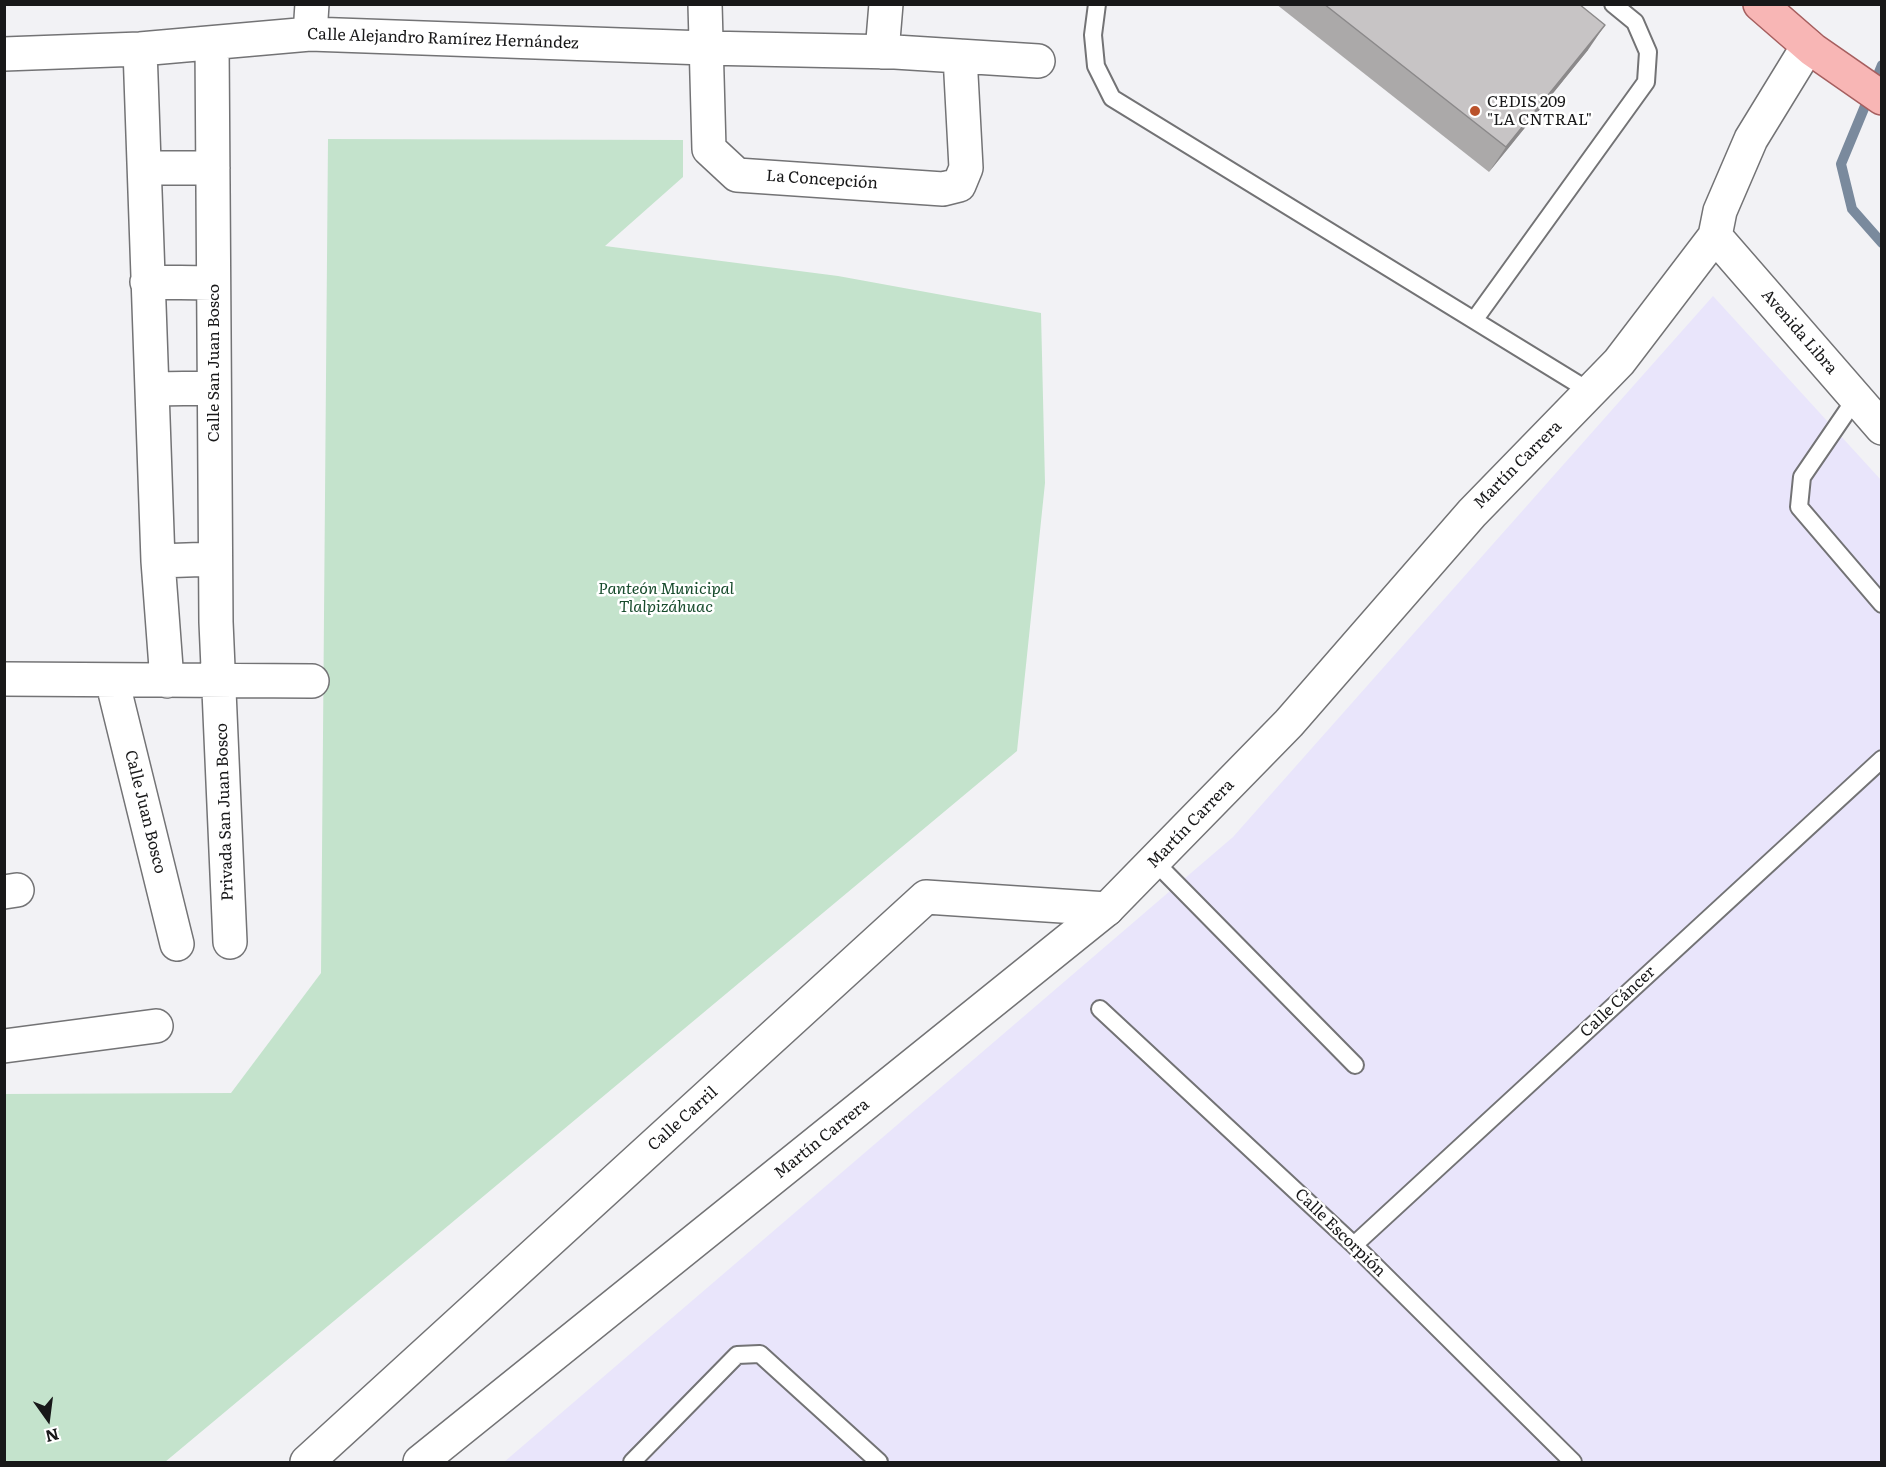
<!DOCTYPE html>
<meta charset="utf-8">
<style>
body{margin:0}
#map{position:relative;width:1886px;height:1467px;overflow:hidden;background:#f2f2f5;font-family:Literata,serif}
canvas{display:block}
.frame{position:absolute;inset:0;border:6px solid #181819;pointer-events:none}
.north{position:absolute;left:18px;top:1389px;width:60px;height:60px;-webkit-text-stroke:4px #fff;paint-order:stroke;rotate:166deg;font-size:16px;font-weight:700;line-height:24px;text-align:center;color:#181819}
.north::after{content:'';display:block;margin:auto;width:21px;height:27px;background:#181819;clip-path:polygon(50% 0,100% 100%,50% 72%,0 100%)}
</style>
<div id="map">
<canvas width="1886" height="1467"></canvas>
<div class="frame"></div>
<div class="north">N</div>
</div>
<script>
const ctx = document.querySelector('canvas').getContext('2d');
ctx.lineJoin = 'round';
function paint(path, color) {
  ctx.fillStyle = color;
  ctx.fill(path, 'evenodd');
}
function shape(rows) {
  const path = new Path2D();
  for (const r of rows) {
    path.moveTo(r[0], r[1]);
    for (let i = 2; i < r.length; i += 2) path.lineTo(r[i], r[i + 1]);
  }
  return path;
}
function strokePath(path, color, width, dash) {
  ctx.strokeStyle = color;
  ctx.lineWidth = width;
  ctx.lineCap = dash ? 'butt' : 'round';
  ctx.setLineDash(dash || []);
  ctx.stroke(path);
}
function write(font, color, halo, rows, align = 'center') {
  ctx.font = font + ' Literata,serif';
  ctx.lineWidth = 5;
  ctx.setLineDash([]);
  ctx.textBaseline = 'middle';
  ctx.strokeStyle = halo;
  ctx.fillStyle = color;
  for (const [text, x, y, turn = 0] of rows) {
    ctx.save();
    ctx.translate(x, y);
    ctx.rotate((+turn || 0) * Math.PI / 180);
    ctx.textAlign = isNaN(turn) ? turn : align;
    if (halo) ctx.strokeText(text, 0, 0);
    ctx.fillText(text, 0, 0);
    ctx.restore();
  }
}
paint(shape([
 [1713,296,1881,480,1881,1462,504,1462,1233,837]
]), '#e9e5fb');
paint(shape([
 [328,139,683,140,683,177,605,246,838,276,1041,313,1045,483,1017,751,165,1462,5,1462,4,1094,231,1093,321,973]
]), '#c4e3cc');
strokePath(shape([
 [1882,65,1841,164,1852,209,1882,243]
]), '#7a8a9d', 10);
const lane = shape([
 [1097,4,1093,35,1096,66,1112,98,1591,392],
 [1475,319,1646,82,1648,52,1635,22,1613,4],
 [1856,398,1802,477,1799,507,1882,604],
 [1154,861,1355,1065],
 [1100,1009,1354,1245,1573,1462],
 [1354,1245,1882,759],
 [632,1462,737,1355,760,1354,879,1462]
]);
const street = shape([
 [705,4,709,149,737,175,943,189,959,185,966,168,960,56],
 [310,34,312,4],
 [212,43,216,622,230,942],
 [140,49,158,561,167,681],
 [882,52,886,4],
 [4,54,140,49,310,34,705,48,895,52,1038,61],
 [145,168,213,168],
 [147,282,213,283],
 [153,389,214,388],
 [158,561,215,559],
 [4,679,312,681],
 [112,680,177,944],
 [4,892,17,890],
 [4,1046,156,1026],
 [307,1462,926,897,1107,909]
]);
const secondary = shape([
 [1715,236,1882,428],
 [420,1462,1107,909,1289,723,1472,513,1619,362,1715,236,1720,211,1751,139,1808,46]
]);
const primary = shape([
 [1760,4,1813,50,1882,98]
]);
strokePath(lane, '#737375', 20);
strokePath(street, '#737375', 36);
strokePath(secondary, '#737375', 36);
strokePath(primary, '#a65f5f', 36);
strokePath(lane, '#fff', 16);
strokePath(street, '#fff', 33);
strokePath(secondary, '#fff', 33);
strokePath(primary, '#f8b6b5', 33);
paint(shape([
 [1276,4,1579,4,1588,50,1489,172]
]), '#aba9a9');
paint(shape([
 [1605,25,1588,50,1489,172,1506,147]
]), '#8b898a');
const building = shape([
 [1324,4,1579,4,1605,25,1506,147,1324,4]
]);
paint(building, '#c7c4c5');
strokePath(building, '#8b898a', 1.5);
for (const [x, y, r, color] of [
 [1475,111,6,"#ba522b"]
]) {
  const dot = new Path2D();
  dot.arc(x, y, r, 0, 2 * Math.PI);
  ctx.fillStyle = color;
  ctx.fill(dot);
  strokePath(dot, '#fff', 2);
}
write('16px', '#181819', '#fff', [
 ["Calle Alejandro Ramírez Hernández",443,39,2],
 ["La Concepción",822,180,4],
 ["Avenida Libra",1799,332,49],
 ["Calle San Juan Bosco",214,363,-90],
 ["Martín Carrera",1518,465,-45],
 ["Calle Juan Bosco",145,812,76],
 ["Privada San Juan Bosco",225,812,-92],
 ["Martín Carrera",1191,824,-46],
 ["Calle Cáncer",1618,1002,-43],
 ["Calle Carril",683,1119,-42],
 ["Martín Carrera",822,1139,-39],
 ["Calle Escorpión",1340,1233,44]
]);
write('16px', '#181819', '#fff', [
 ["CEDIS 209",1487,102],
 ["\"LA CNTRAL\"",1487,120]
], 'left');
write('italic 16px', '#174b2c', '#fff', [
 ["Panteón Municipal",666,589],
 ["Tlalpizáhuac",666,607]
]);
</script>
